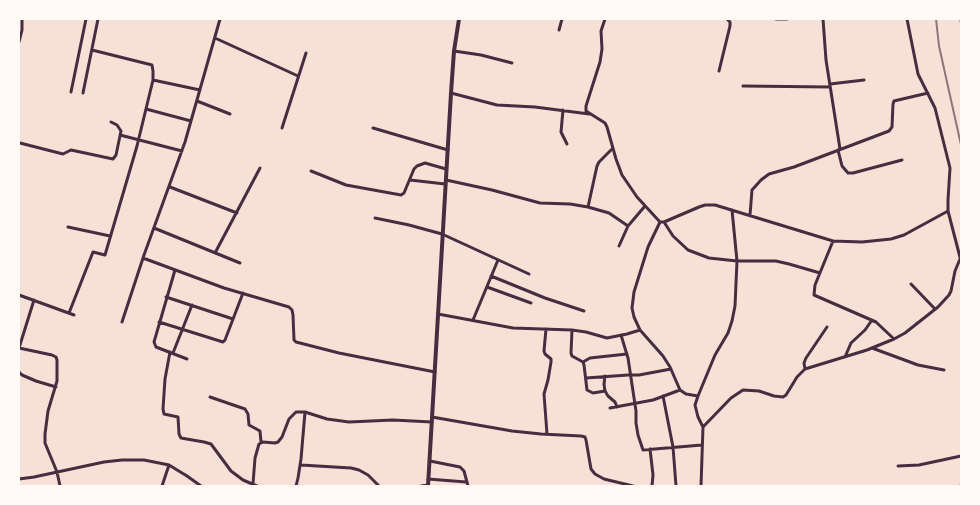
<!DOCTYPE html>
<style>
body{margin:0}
#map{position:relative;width:980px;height:505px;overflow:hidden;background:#f7e1d7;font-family:Lato,sans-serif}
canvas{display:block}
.frame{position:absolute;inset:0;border:20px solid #fffaf5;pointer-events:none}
</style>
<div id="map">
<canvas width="980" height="505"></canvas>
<div class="frame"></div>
</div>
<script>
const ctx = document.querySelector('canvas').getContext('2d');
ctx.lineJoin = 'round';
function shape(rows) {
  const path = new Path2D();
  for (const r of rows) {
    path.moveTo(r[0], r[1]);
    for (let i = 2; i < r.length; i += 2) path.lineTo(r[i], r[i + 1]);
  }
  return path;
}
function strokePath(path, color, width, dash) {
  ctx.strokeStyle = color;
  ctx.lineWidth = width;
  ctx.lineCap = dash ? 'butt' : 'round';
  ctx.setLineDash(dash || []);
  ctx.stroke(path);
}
strokePath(shape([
 [605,19,601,31,602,49,600,62,586,106,586,111,605,123,607,127,616,159,622,175,637,197,660,222,664,222,699,207,705,205,715,205,833,241,862,242,891,239,904,235,948,211],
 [776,19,787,19],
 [823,19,826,60,840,149],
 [907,19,918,74,935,108,950,168,948,200,948,211,961,261],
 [559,30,562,19],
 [215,38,298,76],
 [19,42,22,30,22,19],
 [454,51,481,55,512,63],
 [719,71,730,26,730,22,727,19],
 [153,80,200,90],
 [830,84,864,80],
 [743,86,830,87],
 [71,92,86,19],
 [83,93,98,19],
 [451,93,497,105,535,107,589,114],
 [197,101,230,114],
 [146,109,191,121],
 [563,110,561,132,567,144],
 [282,128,306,53],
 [373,128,448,150],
 [120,135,182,151],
 [20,143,63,154,71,150,113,159,116,155,121,131,117,125,111,122],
 [838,150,842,166,848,173,853,173,902,160],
 [311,171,346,185,401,195,404,193,414,169,417,166,425,163,446,169],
 [410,180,445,184],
 [446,180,492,190,540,203,570,204,588,207,609,213,628,226],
 [170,187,237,213],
 [588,207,597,166,599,162,613,148],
 [750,215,752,190,761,180,769,174,794,167,889,131,892,127,893,104,894,101,928,93],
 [375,218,409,225,442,234,529,274],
 [660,222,648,247,634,292,632,308,634,317,640,330,663,356,670,367,680,390,686,394,698,396],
 [664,222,673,236,688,250,709,258,737,261,776,261,789,264,820,273],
 [68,227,110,236],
 [154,228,240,263],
 [833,241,815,285,814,295,876,322,894,339],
 [619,246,628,226,645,206],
 [215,253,260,168],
 [143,258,224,288,289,307,292,310,293,315,294,340,296,342,339,353,435,372],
 [175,270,154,342,156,347,187,359],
 [491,276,545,298,584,311],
 [911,284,935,309],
 [487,287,531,303],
 [19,295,74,315],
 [166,297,233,319],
 [69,313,93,252,105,255,137,146,153,80,153,71,152,65,92,50],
 [438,314,513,328,572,330,586,332,607,338,627,334,640,330],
 [473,320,498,260],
 [122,322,144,255,185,142,220,19],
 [159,322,223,342,225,340,243,293],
 [546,329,544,351,545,354,551,359,551,362,548,380,544,394,547,434],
 [572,330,571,353,572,356,583,362,584,365,587,390,593,393,605,391],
 [621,335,628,358,636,411,636,423,638,435,643,450,702,445],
 [19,348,52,355,56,357,57,360,57,381,48,411,45,434,45,443,57,472,60,486],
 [19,348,34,300],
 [872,348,918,365,944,370],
 [170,352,165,379,163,409,164,414,178,417,179,434,181,438,204,442,211,444,231,471,243,480,257,486],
 [173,353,192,305],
 [845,357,851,343,865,330,872,320],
 [583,362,590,358,627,354],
 [805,369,804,363,806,358,827,327],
 [19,372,22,375,36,381,56,387],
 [605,376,604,384,605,391,608,396,615,402,617,407],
 [586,378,628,375,639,375,671,369],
 [663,396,673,447,676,486],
 [210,397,245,409,248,414,249,425,260,431,261,442],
 [610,408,653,400,680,390],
 [432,417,512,431,541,434,581,436,585,437,586,440,591,469,595,474,604,479,633,486],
 [703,427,731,398,743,390,759,391,774,396,783,397,786,395,797,377,805,369,867,350,894,339,905,333,938,307,949,295,951,291,955,271,960,259],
 [650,449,653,475,652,486],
 [430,461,460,467,464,471,468,486],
 [301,465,351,468,359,470,368,475,379,486],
 [898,466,919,465,961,456],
 [19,479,34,477,104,462,122,460,144,460,169,465,187,476,201,486],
 [428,479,466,482],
 [253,484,255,458,259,444,263,442,275,443,278,442,282,437,289,419,296,412,305,412,327,419,349,422,393,420,432,422],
 [162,486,169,465],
 [296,486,298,478,301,459,305,412],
 [421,486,428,485],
 [701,486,703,427,698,417,695,405,698,396,715,355,728,333,732,321,735,306,737,261,732,210],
 [960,486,961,486]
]), '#4a2c40', 3);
strokePath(shape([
 [428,486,451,93,454,51,459,19]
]), '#4a2c40', 4);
strokePath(shape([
 [936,19,939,46,961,145],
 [960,19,961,23]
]), '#8f747c', 2);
</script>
